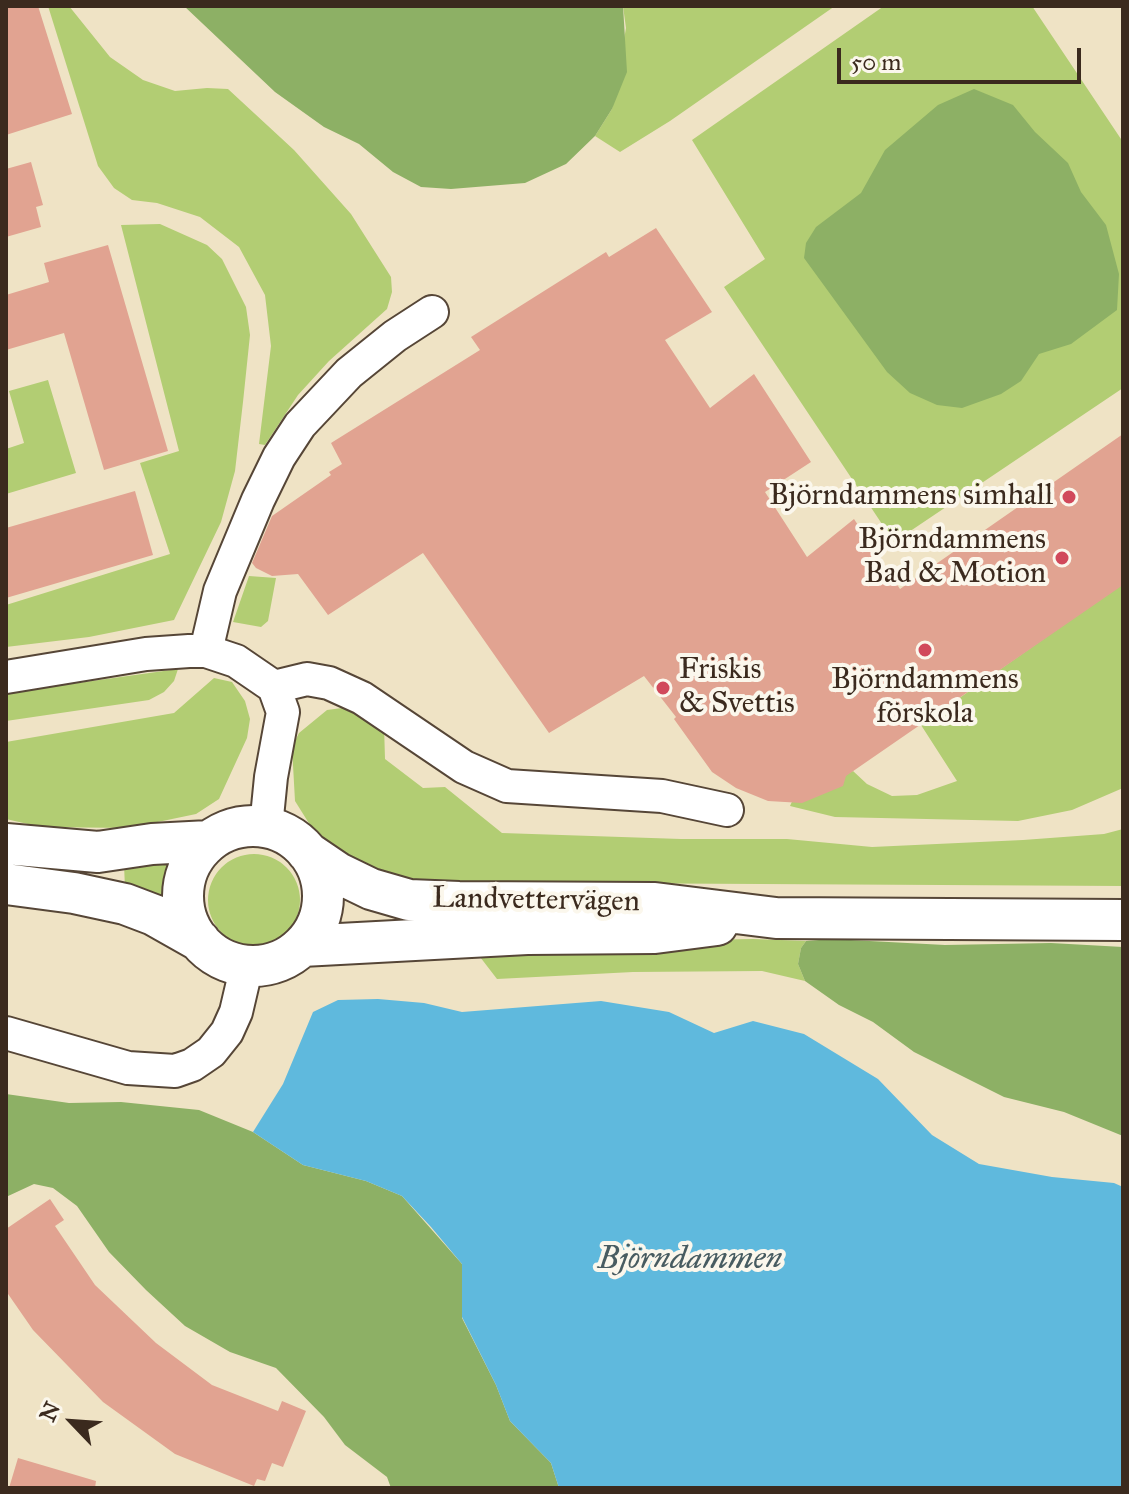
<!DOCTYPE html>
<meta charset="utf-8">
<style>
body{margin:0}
#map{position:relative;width:1129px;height:1494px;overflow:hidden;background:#efe3c5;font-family:"IM FELL Great Primer",serif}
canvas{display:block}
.frame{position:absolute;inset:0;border:8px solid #3b2a1e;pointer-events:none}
.north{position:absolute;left:32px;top:1382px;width:80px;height:80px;-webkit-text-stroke:6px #fbf7ec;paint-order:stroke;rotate:295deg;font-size:22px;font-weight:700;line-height:32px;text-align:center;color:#3b2a1e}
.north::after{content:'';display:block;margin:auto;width:28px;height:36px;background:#3b2a1e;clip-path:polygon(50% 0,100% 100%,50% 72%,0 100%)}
.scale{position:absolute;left:837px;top:48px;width:244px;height:36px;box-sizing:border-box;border:4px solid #3b2a1e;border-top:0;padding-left:10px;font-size:24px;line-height:28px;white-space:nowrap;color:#3b2a1e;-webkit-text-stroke:6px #fbf7ec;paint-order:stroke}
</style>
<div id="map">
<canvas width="1129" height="1494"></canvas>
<div class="frame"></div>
<div class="north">N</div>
<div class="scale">50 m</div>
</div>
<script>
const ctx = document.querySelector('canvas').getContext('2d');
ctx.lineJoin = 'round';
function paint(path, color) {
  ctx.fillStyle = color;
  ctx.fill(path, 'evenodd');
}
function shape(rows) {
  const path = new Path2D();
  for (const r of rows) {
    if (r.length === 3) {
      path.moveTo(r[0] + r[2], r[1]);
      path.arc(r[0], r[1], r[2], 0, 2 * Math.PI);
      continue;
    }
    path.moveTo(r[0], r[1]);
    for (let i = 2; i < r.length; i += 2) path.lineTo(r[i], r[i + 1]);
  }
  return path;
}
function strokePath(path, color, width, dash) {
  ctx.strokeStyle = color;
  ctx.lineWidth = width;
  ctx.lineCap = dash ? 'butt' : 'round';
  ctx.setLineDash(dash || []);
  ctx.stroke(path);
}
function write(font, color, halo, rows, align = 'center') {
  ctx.font = font + ' "IM FELL Great Primer",serif';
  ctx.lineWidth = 8;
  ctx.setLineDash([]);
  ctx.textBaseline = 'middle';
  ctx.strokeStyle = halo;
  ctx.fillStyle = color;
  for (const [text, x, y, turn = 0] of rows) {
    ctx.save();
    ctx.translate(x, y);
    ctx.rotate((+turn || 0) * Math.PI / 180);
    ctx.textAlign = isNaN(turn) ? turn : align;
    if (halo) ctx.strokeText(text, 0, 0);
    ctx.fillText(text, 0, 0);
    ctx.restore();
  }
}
paint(shape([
 [48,6,69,6,110,57,143,80,175,91,207,88,228,89,294,150,351,214,391,277,392,292,387,309,329,361,298,395,265,445,259,444,271,346,265,295,239,247,200,217,157,203,132,200,114,188,98,166],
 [623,6,835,6,670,121,620,152,595,136,612,109,626,28],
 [884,6,1032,6,1123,142,1123,388,894,542,724,287,765,259,692,140],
 [160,224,207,245,222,259,246,307,250,335,243,402,235,471,221,522,174,620,89,637,6,647,6,605,170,554,140,463,179,451,121,225],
 [48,380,76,473,6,494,6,449,24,443,9,391],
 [249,576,276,578,268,621,261,627,233,622],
 [1123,583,1123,788,1072,810,1018,821,835,817,790,806,795,795,853,771,867,784,892,796,917,795,957,781,921,725],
 [178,669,174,681,164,692,149,700,6,721,6,693],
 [214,678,232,682,245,701,250,719,247,738,219,799,196,814,129,828,41,827,6,819,6,742,174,713],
 [342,708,384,725,385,759,423,788,445,787,502,833,681,839,787,839,872,847,1023,840,1104,834,1123,829,1123,886,398,882,372,875,320,841,295,801,292,747,299,733,327,710],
 [254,900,46],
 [175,857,168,905,125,889,124,864],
 [753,939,806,941,801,948,798,964,805,981,762,971,633,972,497,979,477,953,475,944]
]), '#b2cd73');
paint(shape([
 [184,6,623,6,627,72,612,109,595,136,566,164,525,183,451,189,421,187,393,172,359,144,324,127,275,92],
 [974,89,1013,105,1035,132,1068,163,1081,192,1106,225,1119,274,1117,310,1071,344,1039,354,1021,381,1001,394,962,408,937,405,910,393,887,372,804,258,806,243,816,227,861,193,885,150,938,105],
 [832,939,945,945,1051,943,1123,947,1123,1136,1064,1112,1004,1097,914,1052,873,1022,839,1005,805,981,798,964,801,948,806,941],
 [6,1094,69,1103,121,1102,199,1110,253,1132,303,1165,366,1181,402,1196,462,1264,462,1318,496,1385,510,1421,551,1463,559,1488,391,1488,387,1477,345,1445,324,1417,276,1368,230,1352,185,1326,146,1290,109,1252,77,1206,53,1188,34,1184,6,1197]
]), '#8db065');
paint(shape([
 [378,999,424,1003,462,1012,601,1001,669,1012,714,1033,753,1021,804,1034,878,1079,932,1135,979,1164,1052,1177,1114,1183,1123,1187,1123,1488,559,1488,551,1463,510,1421,496,1385,462,1317,462,1264,431,1227,402,1196,366,1181,303,1165,253,1132,283,1084,313,1012,338,1000]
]), '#5fb9dd');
paint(shape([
 [6,6,38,6,72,114,6,135],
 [31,162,43,205,36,207,41,227,6,237,6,169],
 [656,228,712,312,665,340,710,408,754,374,811,462,765,492,807,557,854,519,900,589,1123,434,1123,585,846,776,843,786,802,803,768,801,736,788,712,772,674,719,676,717,644,676,549,733,423,553,328,615,298,574,272,576,256,568,252,563,272,516,331,475,329,472,342,464,331,443,480,350,471,337,606,252,609,257],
 [108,245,168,451,104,470,64,333,6,350,6,295,49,282,44,263],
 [135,491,153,555,6,598,6,528],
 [50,1199,64,1220,55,1226,95,1285,156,1343,212,1385,278,1411,282,1401,306,1411,283,1467,272,1463,265,1481,257,1479,254,1486,175,1454,103,1402,33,1330,6,1291,6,1229],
 [18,1458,96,1481,95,1488,9,1488]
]), '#e1a391');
const minor = shape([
 [206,651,220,591,258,500,279,457,300,425,349,373,395,336,432,312],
 [6,677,146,654,189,651,206,651,236,661,274,687,283,712,271,777,266,827],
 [274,687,307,679,329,683,362,698,464,767,507,786,662,796,727,810],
 [6,1033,128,1068,175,1071,192,1065,211,1052,227,1032,236,1012,247,965]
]);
const tertiary = shape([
 [253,896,70],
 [6,844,98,852,152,844,209,841],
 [307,852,338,873,371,889,409,900,459,902,655,903,776,918,1123,920],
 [6,884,74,893,125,904,154,915,200,941],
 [302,946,527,934,655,933,717,925]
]);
strokePath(minor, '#564637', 36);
strokePath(tertiary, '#564637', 44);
strokePath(minor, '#fff', 32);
strokePath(tertiary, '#fff', 40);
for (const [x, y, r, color] of [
 [1069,497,8,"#d1495b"],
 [1062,558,8,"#d1495b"],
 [925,650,8,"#d1495b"],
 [663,688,8,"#d1495b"]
]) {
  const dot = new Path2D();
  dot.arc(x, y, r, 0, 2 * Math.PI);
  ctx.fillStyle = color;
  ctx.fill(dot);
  strokePath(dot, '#fbf7ec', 3);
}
write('30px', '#3b2a1e', '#fbf7ec', [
 ["Björndammens simhall",1053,497],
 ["Björndammens",1046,541],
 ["Bad & Motion",1046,575],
 ["Friskis",679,671,"left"],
 ["& Svettis",679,705,"left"],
 ["Björndammens",925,681,"center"],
 ["förskola",925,715,"center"]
], 'right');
write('30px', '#3b2a1e', '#fbf7ec', [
 ["Landvettervägen",536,901,1]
]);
write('italic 32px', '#485c61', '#fbf7ec', [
 ["Björndammen",690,1260]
]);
</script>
